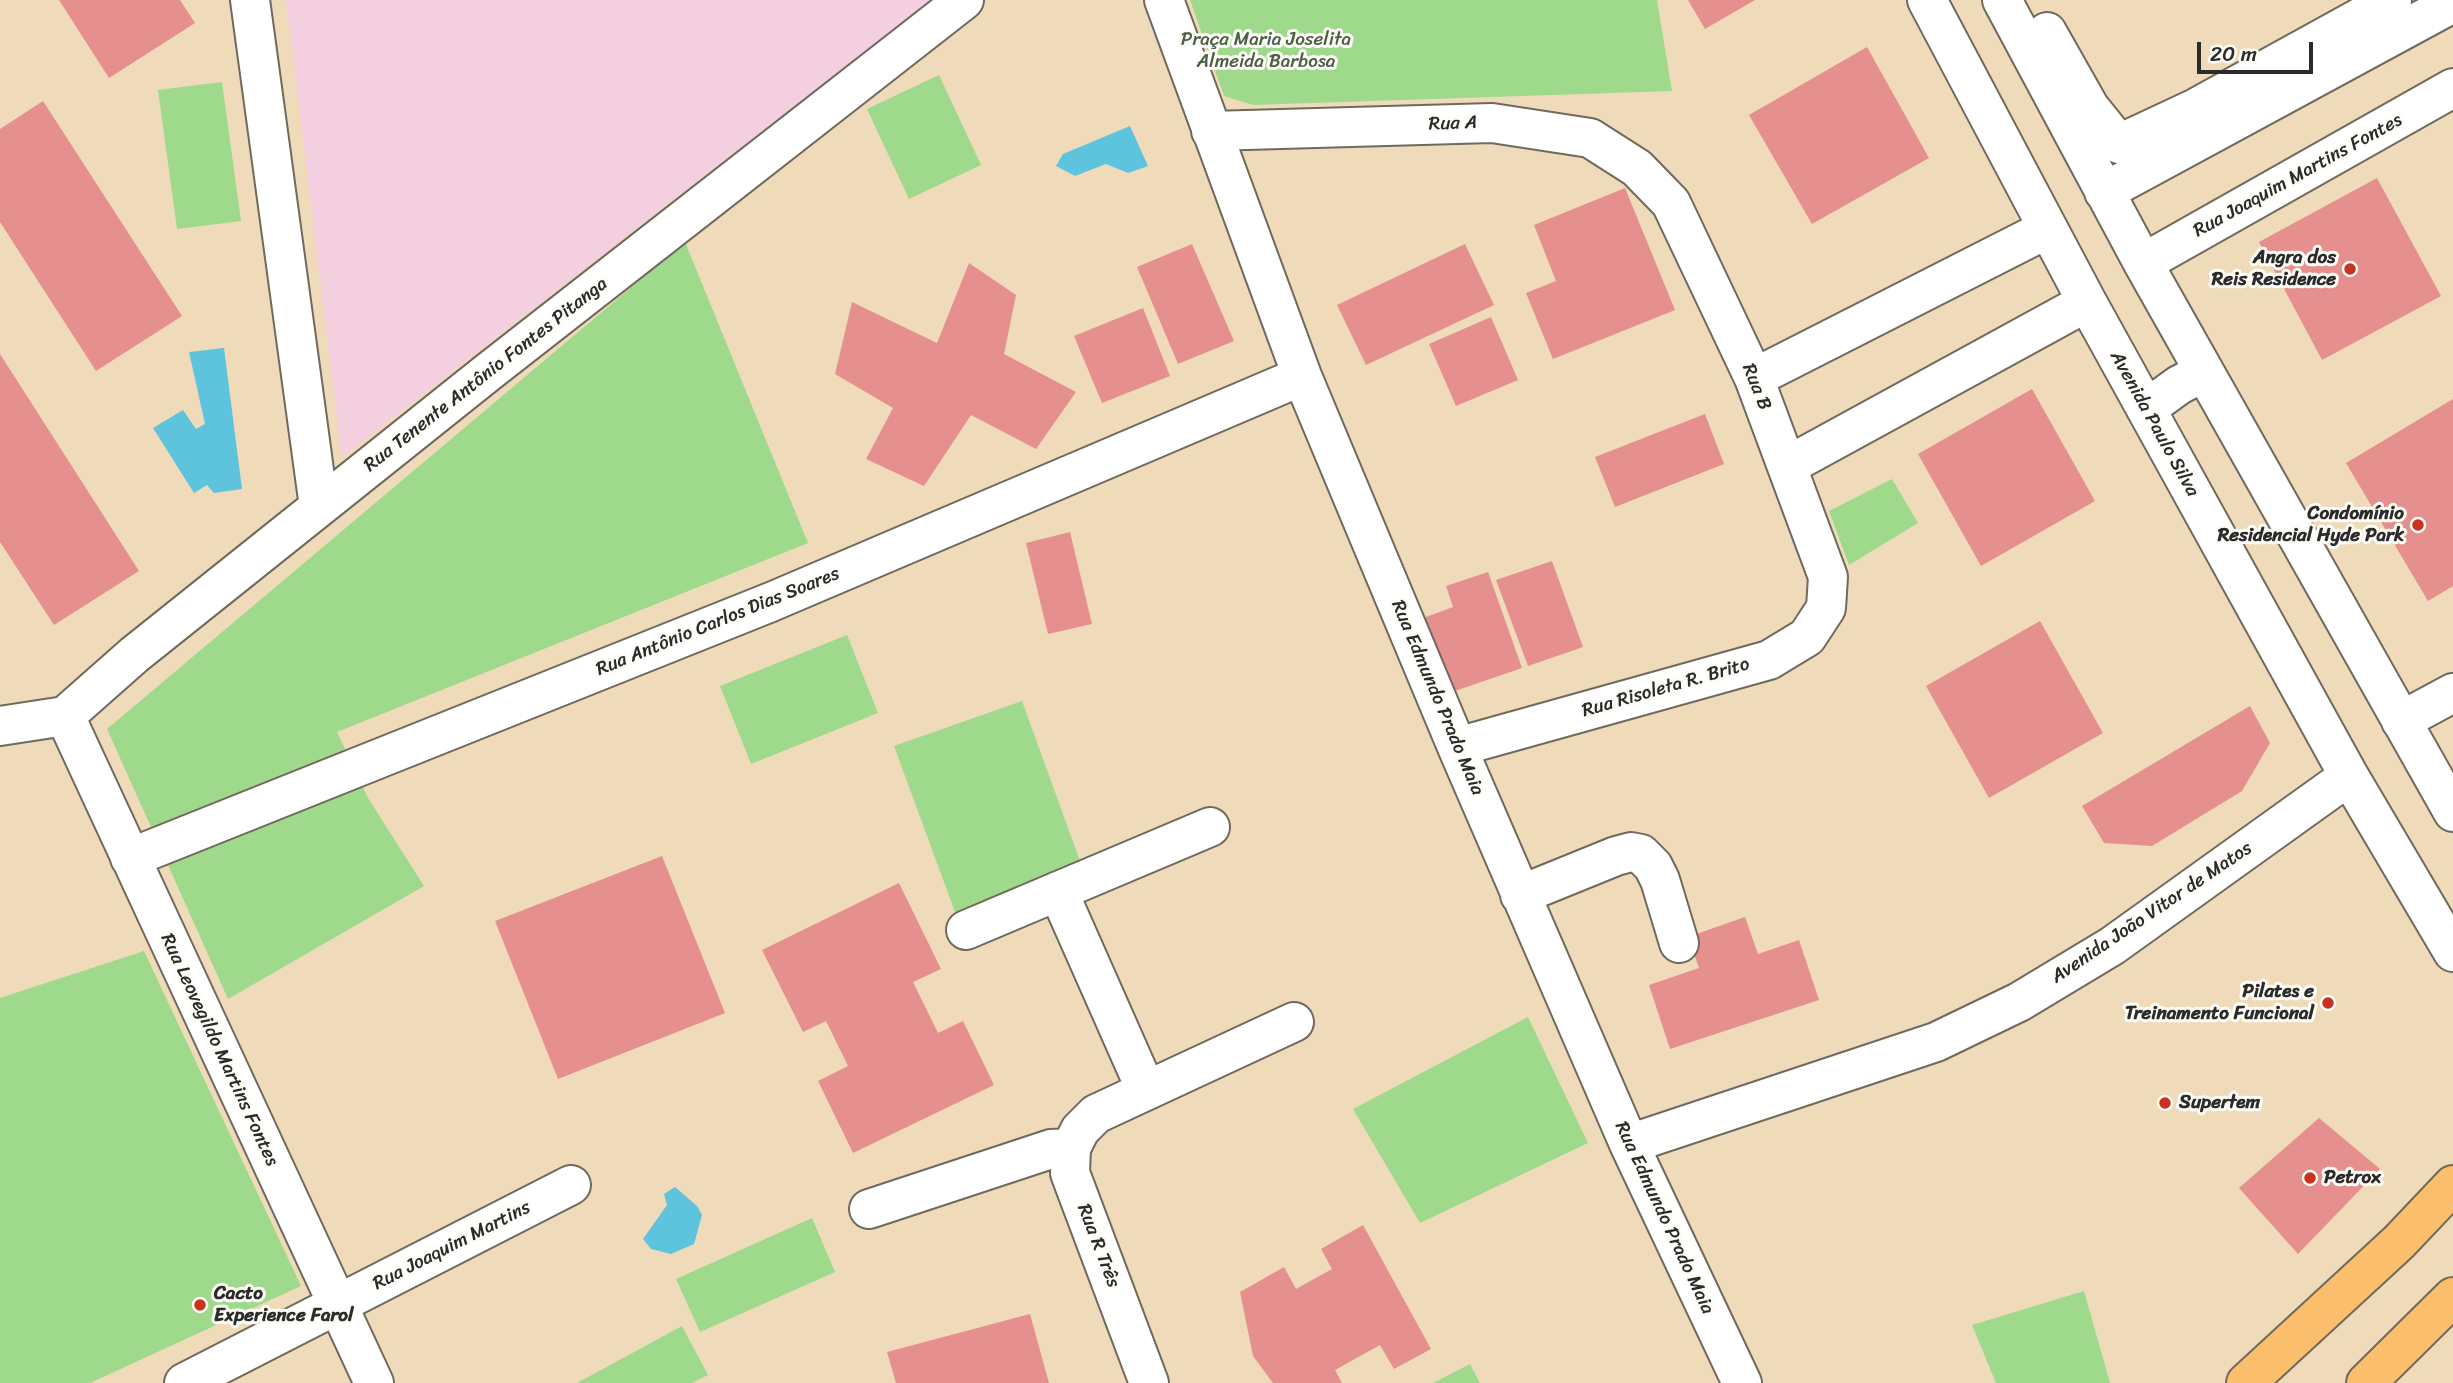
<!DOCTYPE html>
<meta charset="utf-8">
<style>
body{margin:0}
#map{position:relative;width:2453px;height:1383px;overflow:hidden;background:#efdbba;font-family:Sriracha,sans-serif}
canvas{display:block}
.scale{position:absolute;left:2197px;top:42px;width:116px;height:32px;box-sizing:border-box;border:4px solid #2b2b2b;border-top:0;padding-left:9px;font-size:21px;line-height:24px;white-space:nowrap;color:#2b2b2b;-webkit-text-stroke:5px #fdfcf7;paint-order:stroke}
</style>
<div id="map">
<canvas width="2453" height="1383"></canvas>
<div class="scale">20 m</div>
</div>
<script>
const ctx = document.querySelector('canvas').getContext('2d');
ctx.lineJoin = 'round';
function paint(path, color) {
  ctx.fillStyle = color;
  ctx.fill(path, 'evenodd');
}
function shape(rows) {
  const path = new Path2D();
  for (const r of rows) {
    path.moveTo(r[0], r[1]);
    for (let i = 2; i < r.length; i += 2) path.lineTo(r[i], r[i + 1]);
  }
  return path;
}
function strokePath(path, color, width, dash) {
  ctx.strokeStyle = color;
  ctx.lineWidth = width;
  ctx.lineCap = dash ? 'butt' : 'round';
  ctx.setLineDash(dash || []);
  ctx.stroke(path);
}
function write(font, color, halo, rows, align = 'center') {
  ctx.font = font + ' Sriracha,sans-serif';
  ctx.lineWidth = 6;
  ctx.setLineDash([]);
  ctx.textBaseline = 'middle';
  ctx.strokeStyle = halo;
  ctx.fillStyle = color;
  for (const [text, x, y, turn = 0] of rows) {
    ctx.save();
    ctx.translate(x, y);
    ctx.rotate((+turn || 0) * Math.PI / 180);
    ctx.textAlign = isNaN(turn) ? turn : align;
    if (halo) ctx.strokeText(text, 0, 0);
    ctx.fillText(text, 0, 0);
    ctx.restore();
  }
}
paint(shape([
 [286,0,931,0,342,457]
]), '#f3cfdf');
paint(shape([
 [1190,0,1657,0,1672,91,1253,105,1224,96],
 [939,75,981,165,909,199,867,109],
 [222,82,241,221,177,229,158,90],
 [685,242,808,543,337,732,368,798,424,886,228,999,107,729],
 [1892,479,1918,523,1849,565,1829,511],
 [847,635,878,713,751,764,720,686],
 [1022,701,1080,861,955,912,894,746],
 [144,951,301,1286,90,1383,0,1383,0,998],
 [1528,1017,1588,1143,1420,1223,1353,1109],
 [812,1218,835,1272,700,1332,676,1279],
 [2084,1291,2110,1383,1996,1383,1972,1325],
 [682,1326,708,1375,692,1383,577,1383],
 [1470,1364,1480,1383,1433,1383]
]), '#9fd98b');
paint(shape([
 [1130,126,1148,166,1128,173,1106,164,1075,176,1056,166,1063,154],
 [224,348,242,489,214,493,207,485,194,493,153,428,183,410,196,429,205,424,189,352],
 [675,1187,697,1206,702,1215,694,1244,671,1254,651,1249,643,1239,667,1205,664,1194]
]), '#5ec3dc');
paint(shape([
 [59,0,180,0,195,23,109,78],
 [1688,0,1755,0,1705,29],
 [1867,47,1929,158,1812,224,1749,115],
 [43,101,182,316,96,371,0,222,0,129],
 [2377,178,2441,296,2322,360,2259,242],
 [1625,188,1675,310,1553,359,1526,293,1556,281,1534,225],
 [1192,244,1234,341,1178,364,1137,267],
 [1465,244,1494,305,1366,365,1337,305],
 [969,263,1016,295,1004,354,1076,392,1036,449,971,415,924,486,866,459,893,408,835,374,852,302,937,343],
 [1143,308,1170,376,1102,403,1074,336],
 [1491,317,1518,380,1456,406,1429,344],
 [0,354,139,571,54,625,0,542],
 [2032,389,2095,501,1981,566,1918,454],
 [2453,399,2453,586,2428,601,2346,463],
 [1705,414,1724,464,1615,507,1595,457],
 [1070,532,1092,624,1048,634,1026,543],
 [1552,561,1583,647,1528,666,1496,580],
 [1488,572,1522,668,1449,693,1423,618,1453,607,1446,586],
 [2040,621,2103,733,1989,798,1926,686],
 [2250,706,2270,743,2242,791,2152,846,2104,843,2082,806],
 [662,856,725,1013,558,1079,495,921],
 [899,883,941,969,913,982,938,1033,963,1021,994,1085,853,1153,818,1081,848,1066,826,1021,803,1032,762,950],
 [1745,917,1758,954,1799,940,1819,1000,1670,1049,1649,985,1699,968,1688,937],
 [2319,1118,2380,1169,2298,1254,2239,1188],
 [1363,1225,1431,1349,1394,1369,1380,1345,1335,1370,1342,1383,1273,1383,1253,1356,1240,1292,1284,1267,1296,1289,1332,1269,1321,1249],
 [1030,1314,1049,1383,896,1383,887,1352]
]), '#e58f8e');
const minor = shape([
 [250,0,319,507],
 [1164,0,1302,376,1457,747,1629,1144,1742,1383],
 [1927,0,2087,302,2349,776,2453,952],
 [2002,0,2143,263,2453,812],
 [2047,32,2090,108,2119,144,2196,108,2392,0],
 [1211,131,1492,123,1590,138,1637,168,1671,203,1754,378,1828,577,1826,608,1807,637,1769,660,1457,747],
 [2104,192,2453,3],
 [2143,263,2453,88],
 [1754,378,2047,229],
 [2146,409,2179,385,2204,372],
 [1787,466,2087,302],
 [65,716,374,1383],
 [2401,721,2453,693],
 [0,726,65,716,134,655,487,373,964,0],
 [130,858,771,602,1302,376],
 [1058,891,1146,1090],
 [1520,895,1616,856,1631,852,1641,854,1653,866,1660,880,1679,943],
 [966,930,1210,827],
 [1629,1144,1936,1042,2019,1002,2112,946,2349,776],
 [869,1209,1051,1149,1071,1148],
 [184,1383,571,1185],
 [1149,1383,1070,1173,1071,1148,1080,1130,1096,1114,1294,1022]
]);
const major = shape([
 [2246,1383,2399,1242,2453,1185],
 [2366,1383,2453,1297]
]);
strokePath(minor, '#70695d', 42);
strokePath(major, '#70695d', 42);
strokePath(minor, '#fff', 38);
strokePath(major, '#fabe6d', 38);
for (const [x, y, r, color] of [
 [2350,269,7,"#c8321e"],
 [2418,525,7,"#c8321e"],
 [2328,1003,7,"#c8321e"],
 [2165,1103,7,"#c8321e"],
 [2310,1178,7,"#c8321e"],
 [200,1305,7,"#c8321e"]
]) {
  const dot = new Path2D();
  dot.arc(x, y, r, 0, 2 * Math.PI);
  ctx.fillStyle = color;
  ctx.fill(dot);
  strokePath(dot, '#fdfcf7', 2.5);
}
write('19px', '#4e5f48', '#fdfcf7', [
 ["Praça Maria Joselita",1266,40],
 ["Almeida Barbosa",1266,62]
]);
write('19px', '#2b2b2b', '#fdfcf7', [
 ["Rua A",1453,124,-2],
 ["Rua Joaquim Martins Fontes",2298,176,-29],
 ["Rua Tenente Antônio Fontes Pitanga",486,375,-38],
 ["Rua B",1756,387,68],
 ["Avenida Paulo Silva",2154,424,61],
 ["Rua Antônio Carlos Dias Soares",718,622,-22],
 ["Rua Risoleta R. Brito",1666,688,-16],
 ["Rua Edmundo Prado Maia",1437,698,67],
 ["Avenida João Vitor de Matos",2152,913,-34],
 ["Rua Leovegildo Martins Fontes",219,1050,65],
 ["Rua Edmundo Prado Maia",1664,1218,65],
 ["Rua Joaquim Martins",452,1246,-27],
 ["Rua R Três",1098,1246,69]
]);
write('bold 19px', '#2b2b2b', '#fdfcf7', [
 ["Angra dos",2336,258],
 ["Reis Residence",2336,280],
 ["Condomínio",2404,514],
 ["Residencial Hyde Park",2404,536],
 ["Pilates e",2314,992],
 ["Treinamento Funcional",2314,1014],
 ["Supertem",2179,1103,"left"],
 ["Petrox",2324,1178,"left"],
 ["Cacto",214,1294,"left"],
 ["Experience Farol",214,1316,"left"]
], 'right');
</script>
